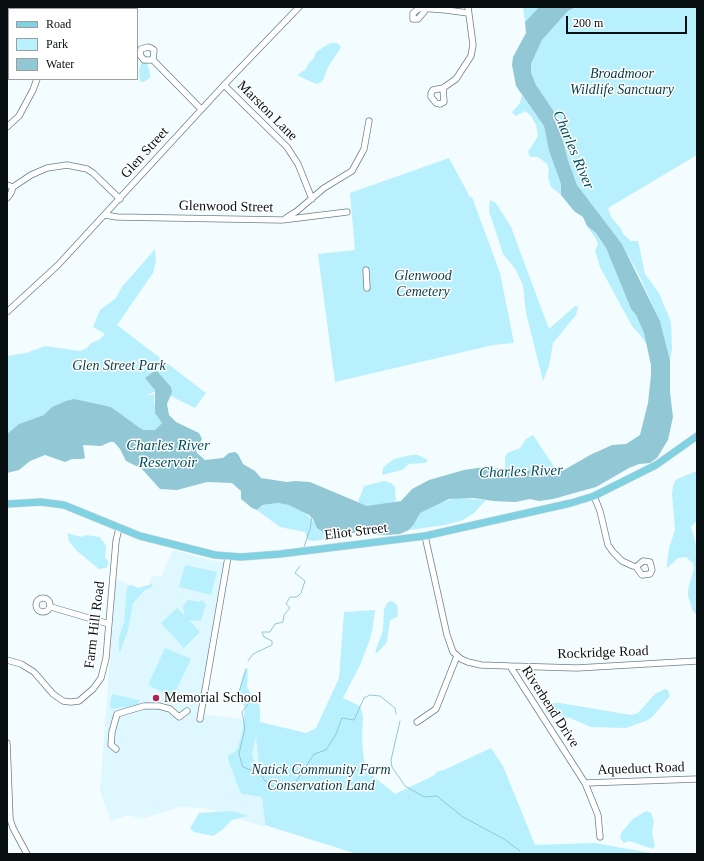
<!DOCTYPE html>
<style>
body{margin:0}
#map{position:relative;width:704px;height:861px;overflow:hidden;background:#f3fcfe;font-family:Georgia,serif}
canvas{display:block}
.frame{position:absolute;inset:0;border:8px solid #070f11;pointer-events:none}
.legend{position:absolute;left:8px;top:8px;width:130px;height:72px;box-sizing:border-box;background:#fff;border:1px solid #9c9fa0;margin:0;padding:5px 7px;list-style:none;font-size:12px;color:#070f11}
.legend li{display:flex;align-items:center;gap:8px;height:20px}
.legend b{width:20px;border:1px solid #9c9fa0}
.scale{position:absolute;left:566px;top:16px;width:121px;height:18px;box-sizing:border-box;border:2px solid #070f11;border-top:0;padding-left:5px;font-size:12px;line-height:14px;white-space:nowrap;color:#070f11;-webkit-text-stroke:3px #fff;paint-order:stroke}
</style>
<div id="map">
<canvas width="704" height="861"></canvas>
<div class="frame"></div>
<ul class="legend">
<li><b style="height:5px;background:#80d1e2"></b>Road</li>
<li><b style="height:11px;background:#b9f0fe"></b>Park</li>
<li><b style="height:11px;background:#92c8d5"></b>Water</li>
</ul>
<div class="scale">200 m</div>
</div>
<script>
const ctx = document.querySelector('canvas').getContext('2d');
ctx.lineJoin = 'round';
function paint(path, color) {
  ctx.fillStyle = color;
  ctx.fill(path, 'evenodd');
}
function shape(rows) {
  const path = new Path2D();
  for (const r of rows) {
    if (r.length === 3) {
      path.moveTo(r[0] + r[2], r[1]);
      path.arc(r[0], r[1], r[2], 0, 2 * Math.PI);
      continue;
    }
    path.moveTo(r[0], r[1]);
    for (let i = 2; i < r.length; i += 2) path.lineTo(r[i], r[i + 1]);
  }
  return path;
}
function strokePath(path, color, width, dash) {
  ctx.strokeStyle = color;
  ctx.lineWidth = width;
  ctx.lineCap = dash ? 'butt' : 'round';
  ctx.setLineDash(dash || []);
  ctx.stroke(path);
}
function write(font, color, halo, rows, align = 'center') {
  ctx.font = font + ' Georgia,serif';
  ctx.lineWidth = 3;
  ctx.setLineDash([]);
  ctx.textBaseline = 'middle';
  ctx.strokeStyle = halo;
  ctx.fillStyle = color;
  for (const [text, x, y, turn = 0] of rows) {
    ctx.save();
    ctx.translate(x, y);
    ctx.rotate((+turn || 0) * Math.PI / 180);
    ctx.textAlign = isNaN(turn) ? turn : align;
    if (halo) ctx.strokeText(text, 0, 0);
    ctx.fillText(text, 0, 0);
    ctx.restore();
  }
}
paint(shape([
 [173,550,218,562,230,563,203,714,255,721,265,827,205,808,180,807,142,819,128,815,111,821,100,791,116,579,146,592,152,575,161,577]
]), '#dff8ff');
paint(shape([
 [523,7,539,7,525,22],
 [576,7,697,7,697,155,608,208,611,217,621,229,623,234,631,241,638,241,645,274,659,293,671,322,672,349,670,360,660,321,638,273,622,244,577,185,568,160,558,122,553,110,536,85,531,72,531,64,542,40,568,11],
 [330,43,337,43,341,47,328,67,323,80,320,83,316,84,297,75,306,69,308,64,314,58,316,52],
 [145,55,150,74,150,78,143,82,140,81,139,71,141,63],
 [522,95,544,126,549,151,561,184,561,195,551,187,548,178,549,170,547,164,538,157,530,157,528,152,538,136,536,125,531,116,525,111,516,116,512,112,520,103],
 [449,158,470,197,472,197,500,273,514,343,493,345,335,382,318,254,355,250,350,193],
 [490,200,496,203,511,227,549,329,575,306,578,307,576,315,553,343,549,366,543,381,526,313,523,286,516,270,503,254,489,211],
 [587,226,596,233,606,248,631,309,636,315,644,333,648,347,641,336,632,326,600,267,595,251,598,244,596,239],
 [155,249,156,261,153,273,117,325,206,393,195,408,158,390,146,396,154,394,154,403,162,423,155,430,144,430,140,428,111,407,59,404,44,415,20,424,7,434,7,356,26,353,45,346,80,351,87,348,91,343,99,340,105,334,93,327,100,310,116,298,122,287],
 [533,435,557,471,547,469,523,471,505,469,505,457,507,453,520,448,526,439],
 [411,455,418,455,428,460,425,463,409,464,402,470,382,475,383,468,387,464,394,459],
 [697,471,697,521,691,527,697,548,697,615,693,611,688,596,688,589,694,568,693,563,686,557,678,558,667,568,667,564,669,548,675,530,672,493,674,482,677,479],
 [384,481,391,483,395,487,396,501,374,507,367,506,358,502,364,486],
 [457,498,486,500,474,513,463,520,445,525,409,530,414,524,419,513,440,503],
 [278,503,289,505,304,512,315,523,335,532,353,534,344,538,337,537,314,541,308,540,305,532,280,527,257,510,262,505],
 [67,533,81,537,86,535,100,537,106,546,105,557,109,563,106,568,99,569,77,551,69,541],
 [185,565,217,572,211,595,179,587],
 [152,584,153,586,144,591,133,603,128,630,120,652,119,652,119,637,124,623,127,587,131,585,138,588],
 [188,600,199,602,202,600,206,605,201,620,196,621,189,620,200,632,184,648,161,623,177,608,184,615,183,606],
 [392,601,397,605,398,614,397,617,390,620,387,642,377,653,375,652,383,631,384,609,388,602],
 [375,610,373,626,370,639,360,665,343,698,360,706,363,716,362,740,364,761,373,776,395,794,433,776,438,771,444,770,491,748,503,766,535,845,594,843,657,854,357,854,265,825,262,797,243,794,240,792,228,759,228,756,237,750,242,734,245,708,239,698,238,693,244,673,248,668,247,688,260,706,260,722,306,733,316,728,339,678,344,612],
 [256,735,259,766,255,764,252,755],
 [165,648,191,659,173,697,148,685],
 [665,689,668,690,670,696,653,716,648,720,626,728,591,727,570,718,550,715,546,713,545,709,551,703,560,703,631,715,638,713,655,694],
 [112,694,139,700,139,703,134,709,123,707,112,709,110,706],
 [232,811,248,816,232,820,222,830,213,836,194,832,190,828,199,813],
 [646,811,651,813,654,821,652,833,655,846,653,849,629,841,624,843,620,838,621,833,633,819]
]), '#b9f0fe');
paint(shape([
 [539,7,576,7,568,11,542,40,531,64,531,72,536,85,553,110,558,122,568,160,577,185,622,244,660,321,670,360,670,392,673,417,668,440,657,458,650,463,639,464,629,468,596,487,553,499,539,501,530,499,515,502,493,501,474,498,449,499,420,513,414,524,409,530,400,534,387,535,335,532,330,535,326,534,317,528,313,519,309,515,289,505,278,503,262,505,257,510,252,508,241,499,241,491,232,483,207,482,177,490,160,489,142,469,126,461,120,449,114,442,110,442,101,446,83,445,85,458,82,459,72,459,65,462,45,455,30,461,19,470,7,473,7,434,19,424,44,415,52,407,66,401,74,399,111,407,140,428,144,430,155,430,162,423,155,413,155,390,145,378,156,370,171,387,172,392,167,404,169,415,176,422,199,433,202,439,196,450,197,453,205,460,223,458,229,453,235,452,238,454,243,464,255,471,261,478,287,482,295,481,310,482,367,506,401,501,412,489,429,480,464,470,484,467,523,471,547,469,564,470,590,455,612,445,626,444,640,435,648,403,651,375,651,365,644,333,636,315,631,309,606,248,596,233,587,226,583,217,574,211,561,195,561,184,549,151,544,126,516,86,512,65,513,57,526,33,525,22]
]), '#92c8d5');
strokePath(shape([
 [304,547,310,529,312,517],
 [248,661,253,654,272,645,272,641,264,637,262,632,270,632,275,624,283,622,284,615,290,608,286,604,290,597,297,597,301,593,305,581,295,573,300,566],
 [246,669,239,692,240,697,245,700,249,698,252,699,242,712,245,728,239,754,243,767,261,774,265,781,275,788,283,789,295,783,314,754,326,750,336,734,342,718,354,720,364,698,370,695,380,696,395,708,396,714],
 [400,721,391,760,392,767,405,786,424,797,437,796,463,817,504,839,520,851]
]), '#92c8d5', 1);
const minor = shape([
 [64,7,67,9],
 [55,9,58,7],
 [424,9,424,12,418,19,413,19,413,13,420,8,446,10,468,13],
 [153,60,144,60,140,55,141,49,148,47,151,48,154,50,153,60,201,109],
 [224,85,287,147,298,164,312,199],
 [443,88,444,102,440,104,436,103,431,97,431,93,433,90,443,88,456,79,471,56,473,45,468,7],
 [7,127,19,116,33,90,37,79],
 [7,185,13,187],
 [7,198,11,193,13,187,31,175,47,168,67,165,87,169,93,173,120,199],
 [105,215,117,217,282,220,347,212],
 [286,218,297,211,324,188,352,171,364,149,369,121],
 [366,270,367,288],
 [7,312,58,265,224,85,299,7],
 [594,496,600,511,608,545,613,552,622,561,633,566,636,567,643,561,650,562,652,570,650,574,642,575,636,567],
 [425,536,447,635,453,652,461,659,468,662,481,665,510,666,585,783,598,815,600,837],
 [43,605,7],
 [51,607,109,624],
 [7,660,21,664,34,672,53,694,63,701,71,702,79,701,93,689,101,678,106,658,116,541,119,528],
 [510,666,577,668,697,661],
 [200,719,228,557],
 [417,722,436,709,457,656],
 [7,743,10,819,13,828,27,854],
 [116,749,111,745,112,732,117,714,144,706,159,706,170,709,179,717,187,711],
 [585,783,697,779]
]);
const major = shape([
 [7,504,41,502,64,505,140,536,215,555,241,557,280,554,425,536,571,503,594,496,656,465,697,436]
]);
strokePath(minor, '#6e8287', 7);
strokePath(major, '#d7d9d9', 8);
strokePath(minor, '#fff', 5.5);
strokePath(major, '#80d1e2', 7);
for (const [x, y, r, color] of [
 [156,698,4,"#af2055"]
]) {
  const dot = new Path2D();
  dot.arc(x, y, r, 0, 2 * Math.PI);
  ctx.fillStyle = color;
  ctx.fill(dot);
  strokePath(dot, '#fff', 1.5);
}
write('italic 14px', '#073a45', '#fff', [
 ["Broadmoor",622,74],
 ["Wildlife Sanctuary",622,90],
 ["Glenwood",423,276],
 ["Cemetery",423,292],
 ["Glen Street Park",119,366],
 ["Natick Community Farm",321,770],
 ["Conservation Land",321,786]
]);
write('14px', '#070f11', '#fff', [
 ["Marston Lane",267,111,45],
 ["Glen Street",145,153,-48],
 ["Glenwood Street",226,207,1],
 ["Eliot Street",356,532,-7],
 ["Farm Hill Road",95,625,-83],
 ["Rockridge Road",603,653,-2],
 ["Riverbend Drive",550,707,57],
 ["Aqueduct Road",641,769,-2]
]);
write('14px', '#070f11', '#fff', [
 ["Memorial School",164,698]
], 'left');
write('italic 15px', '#00505f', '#fff', [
 ["Charles River",573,150,67],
 ["Charles River",168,446],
 ["Reservoir",168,463],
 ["Charles River",521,472,-2]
]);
</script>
